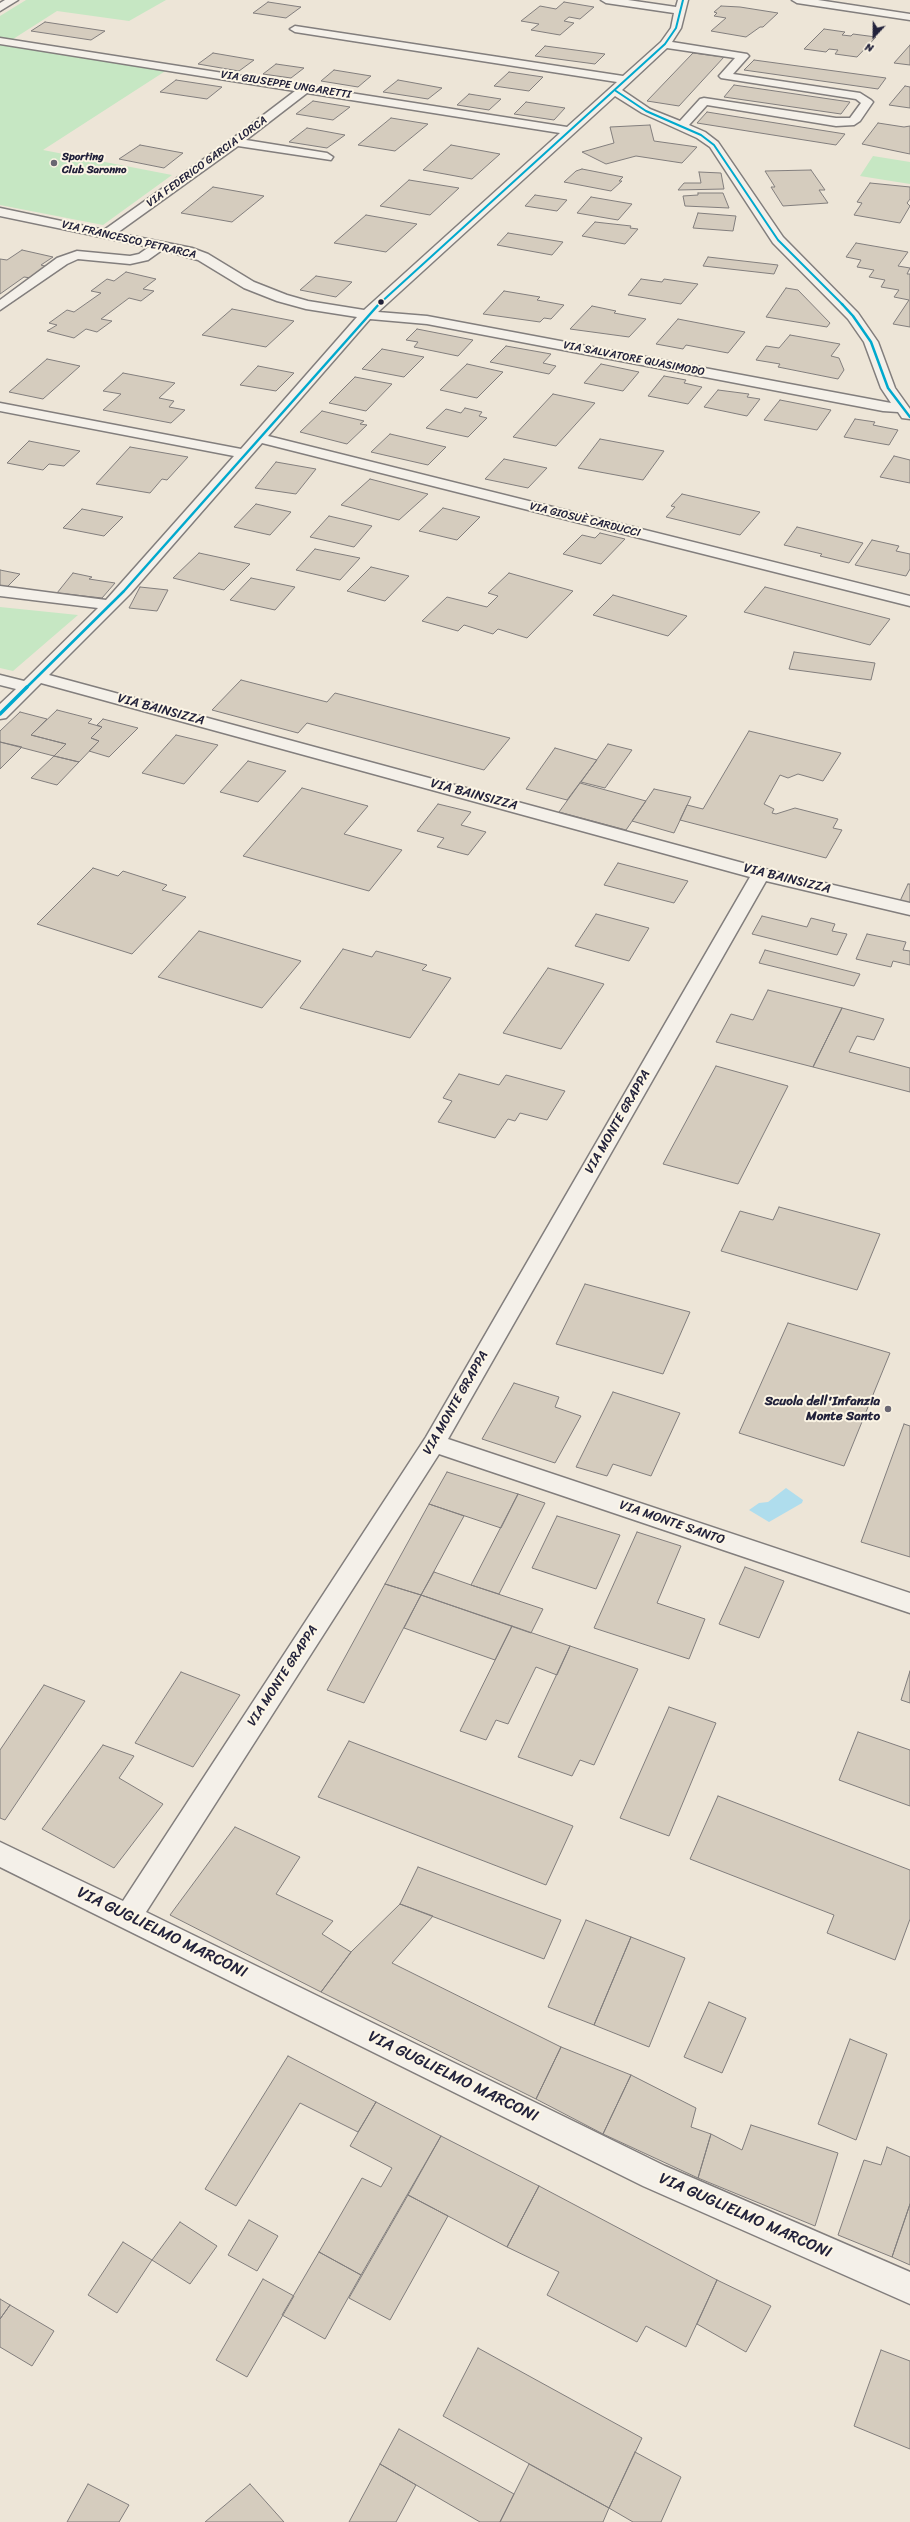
<!DOCTYPE html>
<meta charset="utf-8">
<style>
body{margin:0}
#map{position:relative;width:910px;height:2522px;overflow:hidden;background:#ede5d7;font-family:Sriracha,sans-serif}
canvas{display:block}
.north{position:absolute;left:854px;top:16px;width:40px;height:40px;-webkit-text-stroke:3px #fcf5e5;paint-order:stroke;rotate:202deg;font-size:11px;font-weight:700;line-height:16px;text-align:center;color:#22223b}
.north::after{content:'';display:block;margin:auto;width:14px;height:18px;background:#22223b;clip-path:polygon(50% 0,100% 100%,50% 72%,0 100%)}
</style>
<div id="map">
<canvas width="910" height="2522"></canvas>
<div class="north">N</div>
</div>
<script>
const ctx = document.querySelector('canvas').getContext('2d');
ctx.lineJoin = 'round';
function paint(path, color) {
  ctx.fillStyle = color;
  ctx.fill(path, 'evenodd');
}
function shape(rows) {
  const path = new Path2D();
  for (const r of rows) {
    path.moveTo(r[0], r[1]);
    for (let i = 2; i < r.length; i += 2) path.lineTo(r[i], r[i + 1]);
  }
  return path;
}
function strokePath(path, color, width, dash) {
  ctx.strokeStyle = color;
  ctx.lineWidth = width;
  ctx.lineCap = dash ? 'butt' : 'round';
  ctx.setLineDash(dash || []);
  ctx.stroke(path);
}
function write(font, color, halo, rows, align = 'center') {
  ctx.font = font + ' Sriracha,sans-serif';
  ctx.lineWidth = 4;
  ctx.setLineDash([]);
  ctx.textBaseline = 'middle';
  ctx.strokeStyle = halo;
  ctx.fillStyle = color;
  for (const [text, x, y, turn = 0] of rows) {
    ctx.save();
    ctx.translate(x, y);
    ctx.rotate((+turn || 0) * Math.PI / 180);
    ctx.textAlign = isNaN(turn) ? turn : align;
    if (halo) ctx.strokeText(text, 0, 0);
    ctx.fillText(text, 0, 0);
    ctx.restore();
  }
}
paint(shape([
 [26,0,166,0,129,21,57,11,10,41,0,40,0,16],
 [0,44,167,70,43,150,172,175,103,225,0,205],
 [873,156,910,162,910,184,860,176],
 [0,607,78,615,13,671,0,668]
]), '#c6e7c3');
paint(shape([
 [786,1488,803,1500,802,1503,769,1522,749,1510,759,1503,768,1502]
]), '#afdded');
const building = shape([
 [268,2,301,7,286,18,253,13,268,2],
 [564,2,594,7,580,19,569,17,564,21,574,23,560,35,531,30,539,24,521,21,540,6,556,9,564,2],
 [721,6,740,7,778,13,763,27,760,27,746,37,711,31,726,18,714,16,717,13,714,12,721,6],
 [45,22,105,31,91,40,31,31,45,22],
 [824,29,845,32,842,35,851,36,853,34,876,37,857,57,835,54,838,50,829,49,826,52,804,49,824,29],
 [910,45,910,65,894,63,910,45],
 [545,46,605,54,595,64,535,56,545,46],
 [213,53,254,60,239,71,198,64,213,53],
 [693,53,724,57,679,106,647,101,693,53],
 [754,60,886,78,878,89,744,70,754,60],
 [276,64,304,68,291,78,263,74,276,64],
 [334,70,371,76,358,87,321,81,334,70],
 [509,72,543,77,529,91,494,86,509,72],
 [176,80,222,87,207,99,160,92,176,80],
 [398,80,442,88,428,99,383,92,398,80],
 [734,85,850,102,841,114,724,97,734,85],
 [905,86,910,87,910,108,889,105,905,86],
 [469,94,501,99,489,110,457,105,469,94],
 [313,101,350,107,333,120,296,114,313,101],
 [526,102,565,108,554,120,514,114,526,102],
 [707,112,845,134,836,145,697,123,707,112],
 [391,118,428,124,395,151,358,145,391,118],
 [878,123,904,127,910,126,910,154,862,144,878,123],
 [650,125,654,141,697,147,682,163,636,156,606,164,582,152,614,143,610,127,650,125],
 [307,128,345,135,327,148,289,142,307,128],
 [140,145,183,153,164,168,119,159,140,145],
 [451,145,500,154,472,179,423,170,451,145],
 [582,169,623,177,619,181,622,181,611,191,564,182,576,171,582,169],
 [811,170,825,190,819,190,828,203,783,206,771,187,775,187,765,171,811,170],
 [699,172,721,173,724,189,678,190,684,183,701,183,699,172],
 [409,180,459,188,430,215,380,206,409,180],
 [870,183,910,187,910,199,907,203,910,206,900,223,854,215,862,203,857,202,870,183],
 [213,187,264,196,232,222,181,213,213,187],
 [698,193,723,193,729,208,685,206,683,196,698,195,698,193],
 [535,195,567,200,557,211,525,206,535,195],
 [591,197,632,204,618,220,577,213,591,197],
 [698,213,736,216,733,231,693,228,698,213],
 [366,215,417,224,386,252,334,243,366,215],
 [595,222,631,226,630,228,638,229,625,244,582,236,595,222],
 [508,233,563,242,552,255,497,245,508,233],
 [856,243,908,252,898,266,910,268,907,274,910,274,910,327,893,324,909,300,894,297,899,290,881,287,885,280,869,277,874,270,857,267,861,260,846,257,856,243],
 [22,250,53,257,41,265,48,267,31,278,24,277,0,294,0,259,7,260,22,250],
 [708,257,778,265,774,274,703,266,708,257],
 [126,272,156,279,143,289,154,291,141,301,129,298,101,319,112,321,97,332,86,329,74,338,47,331,57,325,49,323,67,310,74,312,101,293,91,291,107,279,114,281,126,272],
 [316,276,352,282,336,297,300,290,316,276],
 [641,279,662,282,664,279,698,284,681,304,628,295,641,279],
 [786,288,798,290,830,323,827,327,766,317,786,288],
 [504,291,540,297,537,300,564,305,551,319,544,318,540,322,483,314,504,291],
 [592,306,616,311,614,313,646,319,629,337,570,329,592,306],
 [232,309,294,321,266,347,202,335,232,309],
 [678,319,745,332,728,353,686,345,683,349,656,344,678,319],
 [417,329,473,340,458,356,414,347,418,342,406,340,417,329],
 [790,335,840,344,831,356,839,358,844,370,838,379,778,367,780,364,756,360,766,346,779,348,790,335],
 [506,346,551,354,543,363,556,366,549,374,490,362,506,346],
 [382,349,424,357,404,377,362,369,382,349],
 [47,359,80,366,43,399,9,392,47,359],
 [467,364,503,372,477,398,440,390,467,364],
 [601,364,639,372,623,391,584,383,601,364],
 [258,366,294,373,276,391,240,385,258,366],
 [123,373,175,383,159,398,174,401,169,407,185,410,171,423,103,410,121,394,103,391,123,373],
 [664,376,686,380,684,383,702,387,688,404,648,396,664,376],
 [355,377,392,384,366,411,329,403,355,377],
 [718,390,749,394,747,397,760,399,747,416,704,407,718,390],
 [553,394,595,403,556,446,513,437,553,394],
 [780,400,831,410,817,430,764,420,780,400],
 [465,408,482,412,479,416,487,418,468,437,426,428,446,409,461,413,465,408],
 [322,411,364,421,360,424,367,425,347,444,300,432,322,411],
 [855,419,875,422,873,425,898,430,889,445,844,437,855,419],
 [390,434,446,447,428,465,371,452,390,434],
 [600,439,664,451,643,480,578,468,600,439],
 [29,441,80,451,64,466,49,464,43,470,7,463,29,441],
 [130,447,188,457,167,480,162,479,150,493,96,484,130,447],
 [894,456,910,460,910,483,880,477,894,456],
 [504,459,547,468,528,488,485,479,504,459],
 [276,462,316,469,296,494,255,488,276,462],
 [370,479,428,494,399,520,341,505,370,479],
 [682,494,760,512,740,535,666,517,675,507,671,506,682,494],
 [256,504,291,512,270,535,234,527,256,504],
 [443,508,480,517,457,540,419,531,443,508],
 [82,509,123,517,104,536,63,528,82,509],
 [329,516,372,526,354,547,310,537,329,516],
 [797,527,863,543,849,563,820,556,822,554,784,545,797,527],
 [600,533,625,539,601,564,563,554,582,535,595,538,600,533],
 [872,540,899,546,896,551,910,554,910,569,906,576,855,565,872,540],
 [315,549,360,558,340,580,296,570,315,549],
 [199,553,250,564,224,590,173,578,199,553],
 [371,567,409,576,385,601,347,591,371,567],
 [0,570,20,574,5,589,0,588,0,570],
 [73,573,92,577,89,579,115,583,102,598,57,593,73,573],
 [509,573,573,591,527,638,498,629,493,634,464,625,458,631,422,621,447,597,487,607,498,596,488,593,509,573],
 [251,578,295,587,275,610,230,600,251,578],
 [140,587,168,590,157,611,129,608,140,587],
 [765,587,890,619,870,645,744,612,765,587],
 [613,595,687,616,668,636,593,615,613,595],
 [794,652,875,663,871,680,789,669,794,652],
 [241,680,327,702,335,693,510,738,484,770,307,723,298,733,212,710,241,680],
 [57,710,92,719,88,723,102,727,91,738,99,741,79,762,54,756,66,744,31,735,57,710],
 [20,712,47,719,31,735,66,744,54,756,0,742,0,731,20,712],
 [103,719,138,728,109,757,89,751,99,741,91,738,102,727,97,725,103,719],
 [749,731,841,753,823,781,798,774,788,778,780,775,764,804,774,809,772,813,776,814,795,808,838,819,833,828,842,830,826,858,680,820,687,805,703,809,749,731],
 [176,735,218,745,184,784,142,773,176,735],
 [0,742,22,747,0,769,0,742],
 [608,744,632,750,605,788,581,782,608,744],
 [555,748,597,760,567,800,526,789,555,748],
 [54,756,79,762,57,785,31,778,54,756],
 [248,761,286,771,258,802,220,792,248,761],
 [580,783,646,801,626,830,559,812,580,783],
 [302,788,368,806,344,834,402,850,369,891,243,856,302,788],
 [654,789,691,797,674,833,632,821,654,789],
 [438,804,471,812,461,825,486,832,468,855,437,847,444,838,417,831,438,804],
 [618,863,688,881,674,903,604,885,618,863],
 [93,868,118,876,123,871,167,885,162,890,186,897,132,954,37,924,93,868],
 [908,884,910,884,910,904,900,901,908,884],
 [596,914,649,928,629,961,575,946,596,914],
 [762,916,807,927,811,918,835,924,832,931,847,934,837,955,752,934,762,916],
 [199,931,301,961,262,1008,158,977,199,931],
 [867,934,906,942,903,950,910,951,910,965,893,961,891,967,856,959,867,934],
 [343,949,372,957,376,951,427,965,422,970,451,978,410,1038,300,1008,343,949],
 [765,950,860,974,854,986,759,963,765,950],
 [548,968,604,984,561,1049,503,1033,548,968],
 [768,990,842,1008,813,1067,716,1042,731,1014,753,1020,768,990],
 [842,1008,884,1019,874,1040,857,1036,849,1052,910,1068,910,1092,813,1067,842,1008],
 [716,1066,788,1086,738,1184,663,1164,716,1066],
 [459,1074,499,1085,506,1075,565,1091,547,1120,520,1113,515,1121,508,1119,495,1138,438,1122,452,1101,443,1098,459,1074],
 [779,1207,880,1234,857,1290,721,1251,740,1211,773,1220,779,1207],
 [585,1284,690,1312,663,1374,556,1344,585,1284],
 [788,1323,890,1353,844,1466,739,1433,788,1323],
 [514,1383,559,1397,555,1407,581,1416,555,1463,482,1439,514,1383],
 [613,1392,680,1413,651,1476,613,1464,607,1476,576,1467,613,1392],
 [904,1424,910,1426,910,1557,861,1542,904,1424],
 [447,1472,518,1494,501,1528,429,1504,447,1472],
 [518,1494,545,1503,499,1594,471,1585,518,1494],
 [429,1504,464,1516,421,1595,385,1584,429,1504],
 [557,1516,620,1535,596,1589,532,1568,557,1516],
 [637,1532,681,1546,657,1603,705,1619,689,1659,594,1628,637,1532],
 [745,1567,784,1581,759,1638,719,1624,745,1567],
 [434,1572,471,1585,543,1609,531,1633,421,1595,434,1572],
 [385,1584,421,1595,364,1703,327,1690,385,1584],
 [421,1595,512,1626,495,1660,404,1628,421,1595],
 [512,1626,570,1646,557,1675,536,1667,508,1724,496,1720,486,1740,460,1731,512,1626],
 [570,1646,638,1669,594,1765,580,1760,572,1776,518,1757,570,1646],
 [910,1671,910,1703,901,1700,910,1671],
 [181,1672,240,1695,193,1767,135,1743,181,1672],
 [44,1685,85,1701,5,1820,0,1818,0,1750,44,1685],
 [669,1707,716,1723,669,1836,620,1818,669,1707],
 [858,1732,910,1750,910,1806,839,1780,858,1732],
 [349,1741,573,1826,546,1885,318,1797,349,1741],
 [103,1745,134,1756,119,1778,163,1804,114,1868,42,1829,103,1745],
 [718,1796,910,1870,910,1919,895,1960,827,1933,834,1915,690,1859,718,1796],
 [235,1827,300,1857,276,1894,333,1921,322,1934,351,1952,321,1992,170,1915,235,1827],
 [418,1867,561,1920,544,1959,400,1904,418,1867],
 [400,1904,433,1916,392,1963,561,2047,536,2099,321,1992,351,1952,400,1904],
 [586,1920,631,1937,594,2025,548,2007,586,1920],
 [631,1937,685,1958,649,2047,594,2025,631,1937],
 [709,2002,746,2018,722,2073,684,2057,709,2002],
 [850,2039,887,2054,856,2140,818,2124,850,2039],
 [561,2047,631,2075,603,2134,536,2099,561,2047],
 [288,2056,376,2102,358,2132,300,2103,236,2206,205,2189,288,2056],
 [631,2075,696,2108,691,2127,711,2134,698,2178,603,2134,631,2075],
 [376,2102,441,2136,361,2275,319,2252,362,2178,381,2187,392,2168,350,2146,376,2102],
 [751,2125,838,2153,815,2226,698,2178,711,2134,742,2150,751,2125],
 [441,2136,539,2186,507,2247,408,2195,441,2136],
 [887,2147,910,2157,910,2204,892,2257,838,2235,864,2160,881,2165,887,2147],
 [539,2186,717,2280,686,2347,646,2326,637,2342,547,2295,559,2272,507,2247,539,2186],
 [408,2195,448,2216,390,2320,349,2298,408,2195],
 [910,2204,910,2265,892,2257,910,2204],
 [249,2220,278,2236,257,2271,228,2255,249,2220],
 [180,2222,217,2246,190,2284,152,2260,180,2222],
 [123,2242,152,2260,117,2313,88,2295,123,2242],
 [319,2252,361,2275,325,2339,282,2315,319,2252],
 [263,2279,294,2296,247,2377,216,2360,263,2279],
 [717,2280,771,2306,746,2352,697,2324,717,2280],
 [0,2299,10,2305,0,2319,0,2299],
 [10,2305,54,2331,32,2366,0,2347,0,2319,10,2305],
 [478,2348,642,2438,609,2508,443,2416,478,2348],
 [881,2350,910,2361,910,2449,854,2426,881,2350],
 [399,2429,514,2494,500,2522,480,2522,380,2464,399,2429],
 [635,2452,681,2477,661,2522,633,2522,609,2508,635,2452],
 [380,2464,416,2485,396,2522,349,2522,380,2464],
 [529,2464,609,2508,603,2522,500,2522,529,2464],
 [88,2484,129,2505,119,2522,67,2522,88,2484],
 [250,2484,284,2522,205,2522,250,2484]
]);
paint(building, '#d5ccbe');
strokePath(building, '#827e7d', 1);
const minor = shape([
 [5,0,18,0,0,11,0,3,5,0],
 [601,0,628,0,676,7,678,0,688,0,681,28,672,42,747,54,749,56,733,74,860,93,871,100,873,102,860,121,854,125,836,126,707,105,689,125,705,132,718,142,783,237,858,313,878,342,895,388,910,409,910,419,902,418,898,412,883,411,427,324,370,319,268,436,910,596,910,606,262,443,130,594,49,675,765,869,910,903,910,915,766,881,448,1439,910,1593,910,1613,439,1454,146,1912,665,2166,910,2272,910,2304,643,2186,0,1867,0,1842,123,1901,426,1437,750,877,41,683,6,718,0,719,0,704,16,689,0,685,0,675,24,681,98,608,0,596,0,586,106,600,234,456,0,411,0,403,241,449,357,317,306,309,277,301,244,288,198,260,162,250,148,260,130,264,78,259,67,264,0,310,0,300,57,258,77,251,130,256,139,254,149,247,0,216,0,208,104,230,232,139,295,91,0,44,0,38,567,127,617,82,295,32,290,29,295,26,623,76,661,42,671,28,674,13,606,3,601,0],
 [667,48,735,58,719,76,721,78,856,99,861,103,850,118,836,118,704,98,700,99,680,121,650,109,622,90,667,48],
 [307,93,560,133,364,310,308,301,287,295,254,282,208,254,192,248,117,233,238,146,331,160,333,157,327,153,246,140,307,93],
 [615,96,642,113,697,138,710,147,773,243,848,319,864,342,881,388,891,403,427,316,378,312,615,96],
 [792,0,818,0,910,14,910,20,797,3,792,0]
]);
strokePath(minor, '#827e7d', 3);
paint(minor, '#f4f0e9');
strokePath(shape([
 [616,91,646,111,701,135,714,145,778,240,843,305],
 [378,305,665,44,676,28,683,0]
]), '#00a9ce', 2);
strokePath(shape([
 [842,304,853,316,871,342,888,388,910,417],
 [26,688,124,591,379,304]
]), '#00a9ce', 2.5);
strokePath(shape([
 [0,714,27,687]
]), '#00a9ce', 3.5);
for (const [x, y, r, color] of [
 [54,163,4,"#696672"],
 [381,302,3.5,"#22223b"],
 [888,1409,4,"#696672"]
]) {
  const dot = new Path2D();
  dot.arc(x, y, r, 0, 2 * Math.PI);
  ctx.fillStyle = color;
  ctx.fill(dot);
  strokePath(dot, '#fcf5e5', 1.5);
}
write('11px', '#22223b', '#fcf5e5', [
 ["VIA GIUSEPPE UNGARETTI",286,85,9],
 ["VIA FEDERICO GARCIA LORCA",207,162,-36],
 ["VIA FRANCESCO PETRARCA",129,240,13],
 ["VIA SALVATORE QUASIMODO",634,359,11],
 ["VIA GIOSUÈ CARDUCCI",585,520,14]
]);
write('bold 11px', '#22223b', '#fcf5e5', [
 ["Sporting",62,157],
 ["Club Saronno",62,170]
], 'left');
write('13px', '#22223b', '#fcf5e5', [
 ["VIA BAINSIZZA",161,710,15],
 ["VIA BAINSIZZA",474,795,15],
 ["VIA BAINSIZZA",787,879,14],
 ["VIA MONTE GRAPPA",618,1122,-60],
 ["VIA MONTE GRAPPA",456,1403,-60],
 ["VIA MONTE SANTO",672,1523,19],
 ["VIA MONTE GRAPPA",283,1676,-57]
]);
write('bold 13px', '#22223b', '#fcf5e5', [
 ["Scuola dell'Infanzia",880,1402],
 ["Monte Santo",880,1417]
], 'right');
write('16px', '#22223b', '#fcf5e5', [
 ["VIA GUGLIELMO MARCONI",162,1933,26],
 ["VIA GUGLIELMO MARCONI",453,2077,26],
 ["VIA GUGLIELMO MARCONI",745,2216,24]
]);
</script>
